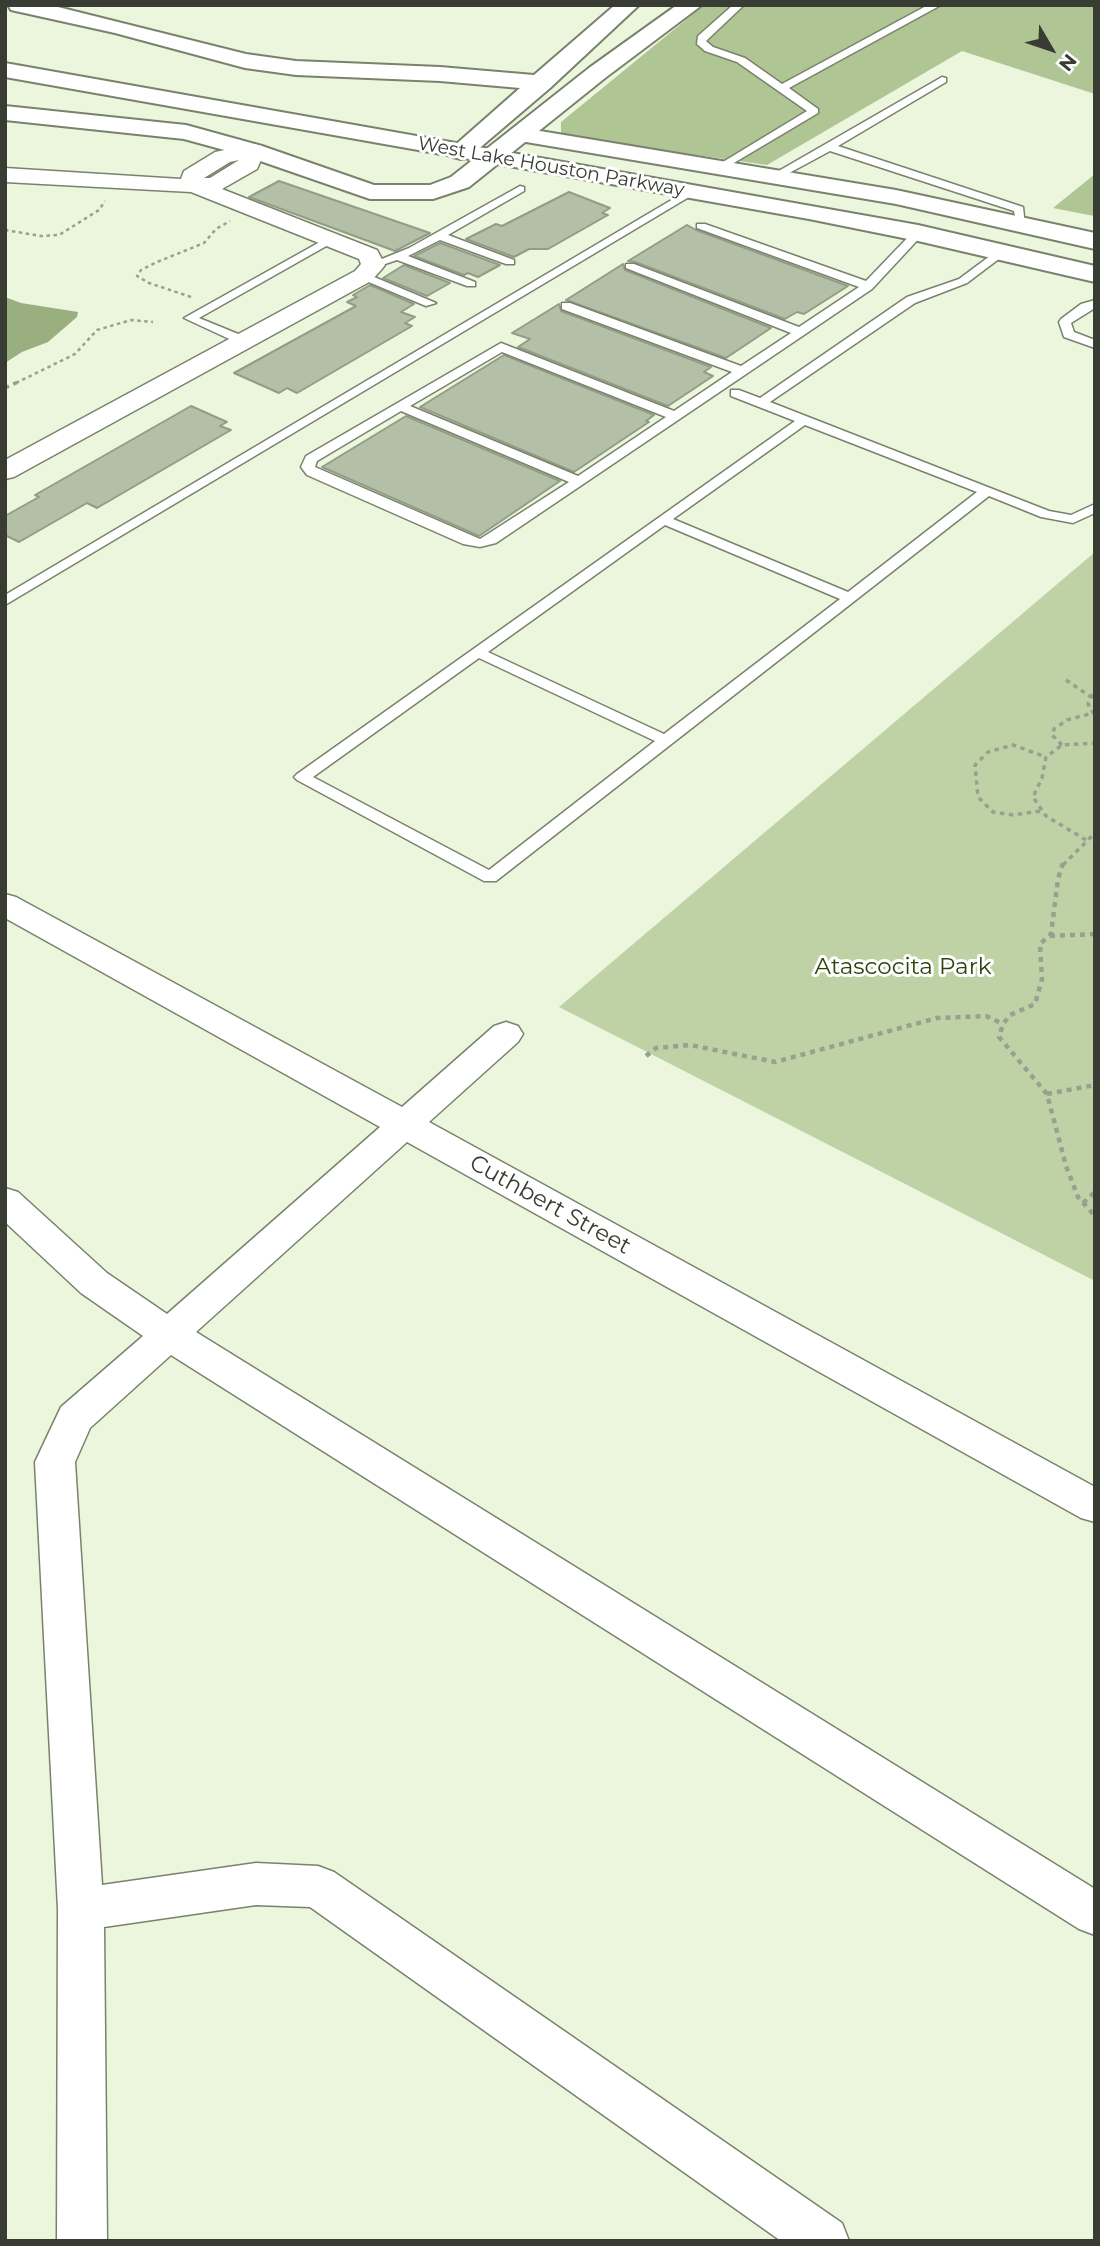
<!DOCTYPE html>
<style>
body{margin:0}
#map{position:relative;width:1100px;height:2246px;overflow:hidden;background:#ebf6dd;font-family:Montserrat,sans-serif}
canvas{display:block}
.frame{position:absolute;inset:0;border:7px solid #383c33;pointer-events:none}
.north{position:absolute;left:1016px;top:14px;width:70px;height:70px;-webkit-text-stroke:5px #fff;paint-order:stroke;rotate:129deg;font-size:19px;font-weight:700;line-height:28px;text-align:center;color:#383c33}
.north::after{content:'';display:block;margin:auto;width:24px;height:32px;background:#383c33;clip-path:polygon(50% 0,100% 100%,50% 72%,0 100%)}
</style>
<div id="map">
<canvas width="1100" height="2246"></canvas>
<div class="frame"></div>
<div class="north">N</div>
</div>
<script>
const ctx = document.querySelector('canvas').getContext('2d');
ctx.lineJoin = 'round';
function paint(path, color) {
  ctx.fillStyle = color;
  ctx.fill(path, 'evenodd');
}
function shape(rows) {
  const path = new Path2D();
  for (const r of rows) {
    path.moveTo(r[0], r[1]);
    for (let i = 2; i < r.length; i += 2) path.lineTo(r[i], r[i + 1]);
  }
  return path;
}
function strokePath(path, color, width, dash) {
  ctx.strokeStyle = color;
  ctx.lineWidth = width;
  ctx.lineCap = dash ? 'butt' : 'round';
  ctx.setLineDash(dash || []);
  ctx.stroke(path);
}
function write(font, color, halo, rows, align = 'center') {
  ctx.font = font + ' Montserrat,sans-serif';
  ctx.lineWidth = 6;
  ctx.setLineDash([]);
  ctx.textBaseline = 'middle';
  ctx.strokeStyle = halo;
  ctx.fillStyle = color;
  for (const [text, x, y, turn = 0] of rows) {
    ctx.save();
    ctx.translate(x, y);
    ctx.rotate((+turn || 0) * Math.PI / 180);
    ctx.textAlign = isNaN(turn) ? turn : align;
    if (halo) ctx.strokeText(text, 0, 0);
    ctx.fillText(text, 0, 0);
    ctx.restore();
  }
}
paint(shape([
 [1095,552,1095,1281,559,1007]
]), '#bfd2a5');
paint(shape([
 [704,5,1095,5,1095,94,962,51,767,165,561,136,561,122],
 [1095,174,1095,220,1094,216,1053,208]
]), '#b0c594');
paint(shape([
 [5,297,21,303,78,312,77,317,48,342,22,352,5,363]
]), '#9aaf7f');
const building = shape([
 [279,181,430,233,395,251,249,197,279,181],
 [569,192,610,208,602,213,608,215,548,249,529,249,514,257,466,239,496,224,502,226,569,192],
 [687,225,696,230,848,286,804,314,797,312,785,319,635,262,628,261,687,225],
 [440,243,500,265,478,277,468,273,464,275,414,256,440,243],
 [623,264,625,270,771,328,726,358,566,300,623,264],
 [404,265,450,283,427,296,383,278,404,265],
 [370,285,414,304,401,312,415,317,405,323,412,326,297,393,287,388,279,393,234,373,356,306,347,302,357,297,353,295,370,285],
 [559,304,561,311,711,367,704,372,713,376,668,406,518,347,530,339,512,333,559,304],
 [504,355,654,415,646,421,649,422,574,472,420,407,504,355],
 [191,406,227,422,220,426,231,430,97,508,87,503,19,542,5,535,5,516,39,497,35,495,191,406],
 [406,416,560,481,479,536,322,467,406,416]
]);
paint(building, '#b4bfa7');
strokePath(building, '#939d86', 2);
const service = shape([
 [733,5,744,5,706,41,713,47,745,58,782,84,928,5,941,5,789,88,818,109,818,113,722,170,717,167,718,165,807,111,737,62,705,51,697,44,698,36,733,5],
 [942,77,946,78,946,82,838,146,1023,207,1025,226,1017,226,1014,211,830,151,780,178,770,176,942,77],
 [520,186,524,187,524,191,448,235,514,260,514,264,506,264,440,240,408,256,475,282,475,286,467,286,397,260,373,268,367,265,409,248,520,186],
 [690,189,696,192,694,194,5,605,5,595,690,189],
 [697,224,705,224,866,281,914,231,924,233,872,289,496,543,480,547,463,544,307,475,301,467,306,456,501,343,674,411,732,372,562,309,562,303,570,303,741,366,791,333,626,268,626,264,634,264,799,327,859,287,697,228,697,224],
 [502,352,666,417,578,476,410,406,502,352],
 [401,411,569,482,480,539,315,467,317,461,401,411],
 [327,238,337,240,199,318,248,338,248,344,240,344,184,318,327,238],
 [998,250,1008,252,967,283,915,303,770,402,1049,511,1071,515,1095,504,1095,513,1073,523,1041,517,989,496,496,881,484,881,297,780,294,777,297,774,795,421,731,396,731,390,739,390,760,398,907,297,959,279,998,250],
 [805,425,977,492,848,592,673,519,805,425],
 [665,525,840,599,664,734,488,652,665,525],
 [479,658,655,741,489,870,313,777,479,658],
 [359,274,367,274,436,303,426,306,359,278,359,274],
 [1095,300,1095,308,1071,323,1074,332,1095,340,1095,348,1064,337,1059,322,1061,319,1081,304,1095,300]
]);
const minor = shape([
 [254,144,262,146,265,151,257,169,222,189,377,250,385,265,381,270,371,281,14,477,5,479,5,460,355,271,361,264,359,259,191,192,5,182,5,168,181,179,184,171,215,152,254,144],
 [239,160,210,178,204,178,230,162,239,160],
 [5,894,16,897,402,1107,494,1026,506,1022,518,1026,523,1034,518,1042,429,1122,1095,1487,1095,1522,1081,1518,407,1142,196,1332,1095,1889,1095,1935,1079,1929,171,1355,90,1428,75,1462,102,1885,256,1863,318,1866,334,1872,842,2223,849,2241,781,2241,310,1907,256,1905,104,1927,107,2241,57,2241,58,1909,35,1462,61,1407,143,1336,81,1293,5,1222,5,1188,18,1192,107,1273,167,1314,380,1127,5,918,5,894]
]);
const tertiary = shape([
 [8,5,50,5,246,54,296,61,440,67,534,75,615,5,639,5,550,88,469,157,461,159,453,157,449,152,453,147,520,88,440,81,296,75,245,68,115,33,11,10,8,5],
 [677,5,702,5,605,78,469,187,433,199,370,199,246,156,184,139,5,120,5,106,186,125,262,146,374,185,430,185,451,177,589,68,677,5]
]);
const primary = shape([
 [5,63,918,225,1095,266,1095,282,918,241,809,219,5,77,5,63],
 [522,128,896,190,1095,233,1095,249,896,204,514,140,510,135,514,130,522,128]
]);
strokePath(service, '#79826c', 3);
strokePath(minor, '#79826c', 3);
strokePath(tertiary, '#79826c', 4);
strokePath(primary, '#79826c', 4);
strokePath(shape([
 [5,230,41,236,59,235,99,210,105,201],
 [191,297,149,283,137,276,141,270,157,262,204,243,216,229,230,221],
 [16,383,75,354,97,330,131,320,153,322]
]), '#98a08f', 2.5, [3.5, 3.5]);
strokePath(shape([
 [5,388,20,381],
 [1066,680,1091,697],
 [1094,714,1088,704,1095,690],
 [1062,745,1052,735,1054,729,1067,720,1093,713],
 [1040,811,1013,815,993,812,978,797,975,765,988,752,1013,745,1046,757],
 [1086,840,1046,816,1033,797,1042,778,1046,757,1062,745,1095,743],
 [1063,865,1095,833]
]), '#98a08f', 3.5, [4.5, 4.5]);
strokePath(shape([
 [1063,863,1058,879,1051,934,1040,944,1042,979,1035,1004,1010,1015,1003,1024,999,1037,1047,1094,1066,1166,1078,1197,1095,1216],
 [1050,936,1095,934],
 [646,1056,656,1048,690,1045,775,1062,937,1018,986,1016,1003,1024],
 [1047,1094,1095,1085],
 [1083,1203,1095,1192]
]), '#98a08f', 4.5, [5, 5]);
paint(service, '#fff');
paint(minor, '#fff');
paint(tertiary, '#fff');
paint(primary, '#fff');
write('19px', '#383c33', '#fff', [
 ["West Lake Houston Parkway",551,167,10]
]);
write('23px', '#30420c', '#fff', [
 ["Atascocita Park",903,967]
]);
write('23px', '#383c33', '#fff', [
 ["Cuthbert Street",550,1205,29]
]);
</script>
